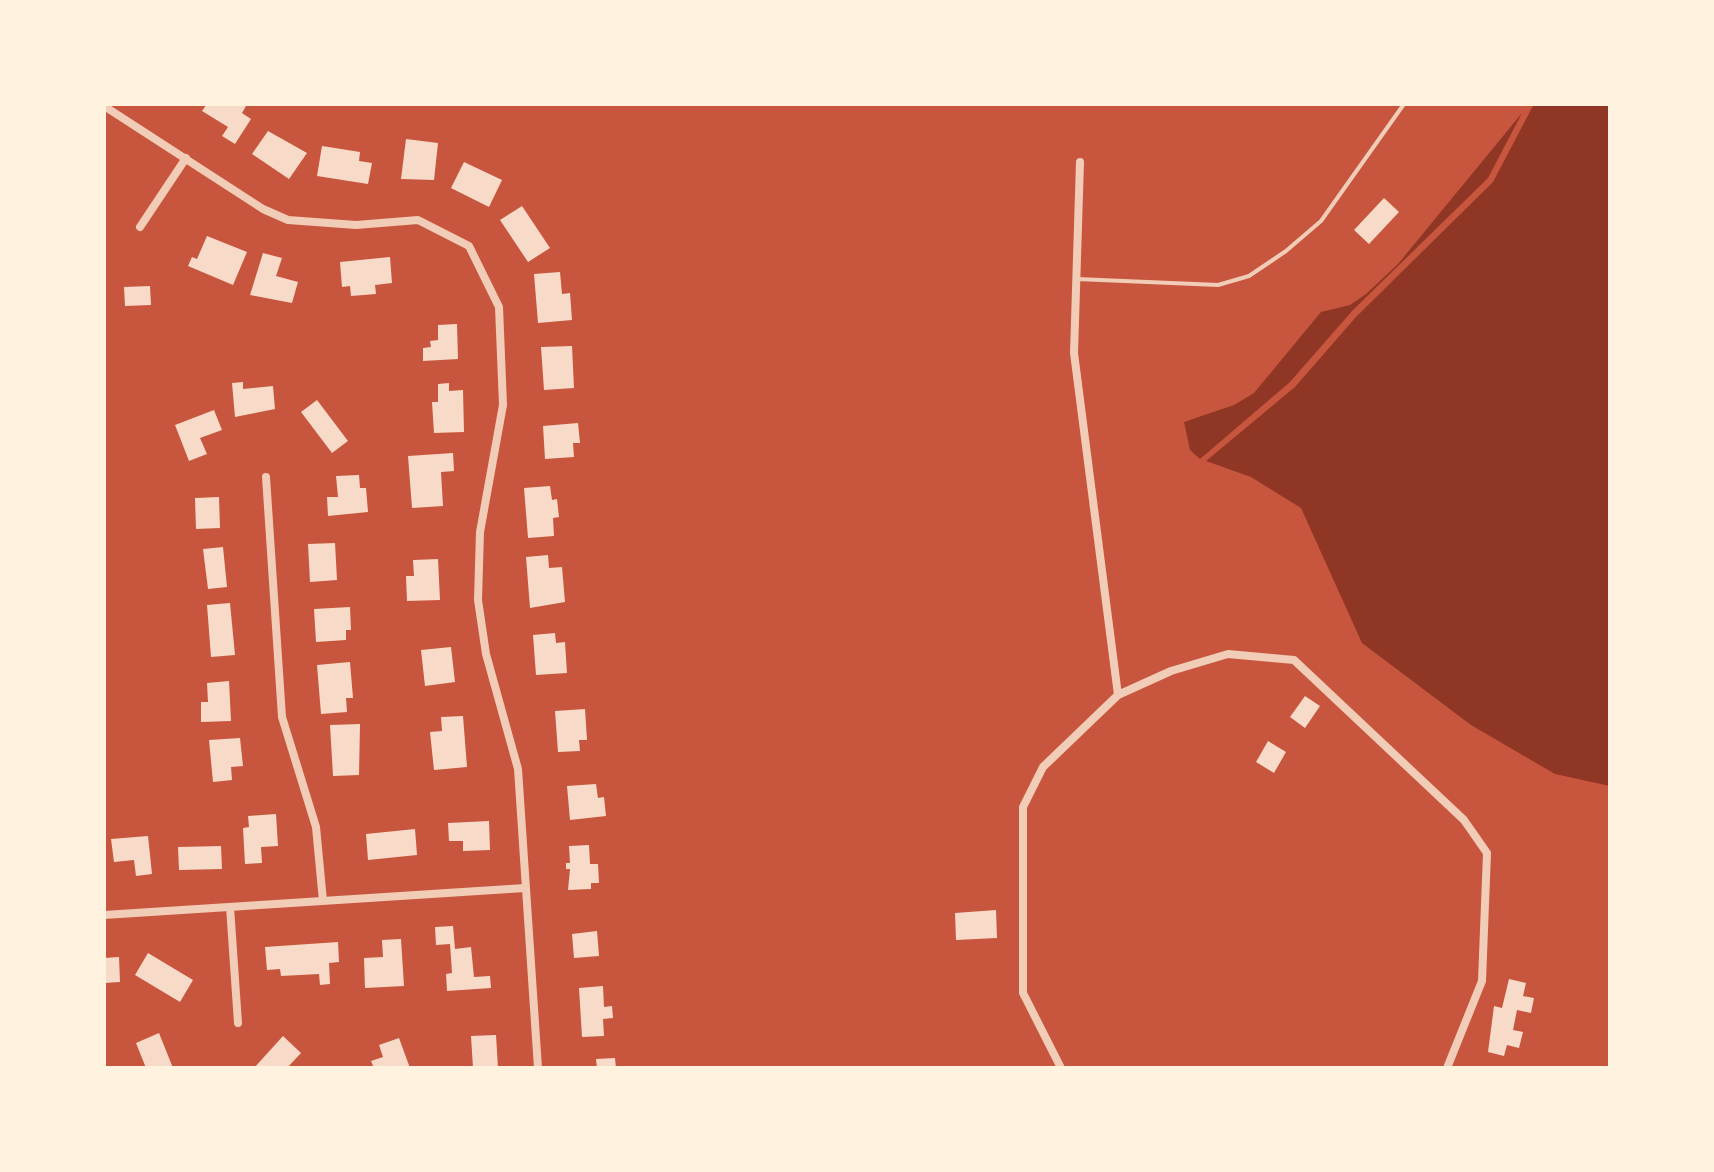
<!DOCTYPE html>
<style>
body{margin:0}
#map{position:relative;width:1714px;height:1172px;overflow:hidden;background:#c8553d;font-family:"Roboto Condensed",sans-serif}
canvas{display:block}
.frame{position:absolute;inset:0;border:106px solid #fff3e0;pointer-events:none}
</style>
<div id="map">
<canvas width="1714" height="1172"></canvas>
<div class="frame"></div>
</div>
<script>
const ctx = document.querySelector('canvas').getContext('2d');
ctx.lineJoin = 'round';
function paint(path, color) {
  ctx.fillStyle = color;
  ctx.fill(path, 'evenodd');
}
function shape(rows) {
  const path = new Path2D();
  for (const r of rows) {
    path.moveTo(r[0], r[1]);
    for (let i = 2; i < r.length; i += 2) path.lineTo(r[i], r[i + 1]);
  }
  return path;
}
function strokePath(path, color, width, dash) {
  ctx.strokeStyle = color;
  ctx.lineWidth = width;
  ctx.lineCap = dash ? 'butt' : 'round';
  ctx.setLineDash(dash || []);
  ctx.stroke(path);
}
paint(shape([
 [1534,104,1610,104,1610,786,1555,774,1471,725,1362,643,1301,508,1251,477,1206,461,1295,387,1356,317,1493,182],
 [1522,113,1488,178,1352,311,1290,382,1200,459,1190,450,1184,422,1234,405,1254,393,1321,312,1350,305,1366,294,1398,264]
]), '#8f3625');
paint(shape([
 [207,104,246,106,242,113,251,119,235,144,222,136,228,127,202,111],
 [268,131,307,153,289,179,252,154],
 [406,139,438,143,434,180,401,179],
 [322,146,360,152,359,161,372,163,368,184,317,176],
 [464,162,502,180,489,207,451,188],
 [1384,198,1399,212,1369,244,1354,230],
 [522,206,550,248,528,262,500,220],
 [207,236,247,252,233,285,188,266,192,257,197,259],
 [263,253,282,258,276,276,298,282,292,303,250,295],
 [390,257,392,283,375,285,376,294,351,296,350,286,342,287,340,262],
 [560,272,562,294,570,293,572,320,538,323,534,274],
 [150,286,151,305,125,306,124,287],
 [457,324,458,359,423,361,423,348,431,347,430,341,438,340,438,325],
 [572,346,574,388,544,390,541,347],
 [243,382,243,389,273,386,275,409,235,417,232,383],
 [449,383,449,391,463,390,464,432,434,433,432,402,438,402,438,384],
 [317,400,348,441,332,453,301,412],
 [214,410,222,430,200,438,207,454,189,461,175,425],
 [578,423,580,443,573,443,574,457,545,459,543,426],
 [453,453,454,471,441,472,443,506,412,508,408,456],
 [359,475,360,488,366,488,368,512,328,516,327,497,338,497,336,476],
 [550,486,552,500,557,499,559,517,553,518,554,536,528,538,524,488],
 [219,497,220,528,196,529,195,498],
 [335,543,337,580,310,582,308,544],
 [223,547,227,587,208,589,203,549],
 [548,555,549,568,562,567,565,602,530,608,526,557],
 [438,559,440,600,407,601,406,576,414,576,413,560],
 [230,603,235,655,211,657,207,605],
 [350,607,351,630,346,630,346,640,316,642,314,609],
 [555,633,556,643,565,642,567,673,536,675,533,635],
 [451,647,455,682,425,686,421,650],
 [350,662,353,698,346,698,347,712,321,714,317,665],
 [229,681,231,721,201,722,201,702,208,702,207,683],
 [1305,696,1320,706,1305,728,1290,717],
 [585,709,587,740,579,740,580,751,558,752,555,711],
 [463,716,467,767,434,770,430,732,442,731,441,717],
 [360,724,359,775,333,776,330,725],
 [240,738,243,766,231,767,232,780,213,782,209,740],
 [1268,741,1286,752,1274,773,1256,762],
 [596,784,598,798,604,797,606,816,570,820,567,786],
 [276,814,278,846,261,847,262,863,245,864,243,828,249,827,248,816],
 [489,821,490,850,463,851,463,841,449,841,448,823],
 [415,829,417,855,368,860,366,834],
 [148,836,152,874,136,876,134,860,114,862,111,839],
 [589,845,590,864,598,864,599,883,591,883,591,889,568,890,570,869,566,869,566,863,570,863,569,846],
 [221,846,222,869,179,870,178,847],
 [996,910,997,938,956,940,955,913],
 [453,926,455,949,471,947,474,977,490,976,491,988,447,991,446,974,452,973,450,944,436,945,435,927],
 [597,931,599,956,574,958,572,934],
 [401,939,404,986,365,988,364,958,383,957,382,940],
 [338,942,339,962,329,963,330,984,320,985,319,974,281,976,280,969,267,970,265,947],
 [148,953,193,980,180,1002,135,975],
 [119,957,120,982,104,983,104,958],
 [1509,979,1526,983,1523,996,1534,998,1531,1013,1517,1010,1513,1030,1523,1032,1519,1048,1507,1045,1504,1056,1488,1052,1494,1006,1502,1008],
 [603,986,604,1007,612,1006,613,1018,603,1019,604,1036,582,1037,579,988],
 [159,1033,173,1068,146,1068,136,1043],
 [496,1035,498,1068,473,1068,471,1036],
 [283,1036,301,1053,287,1068,254,1068],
 [399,1038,410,1068,374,1068,371,1061,383,1057,379,1045],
 [615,1058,616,1068,597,1068,596,1059]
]), '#f7dbc8');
strokePath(shape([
 [1077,279,1218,285,1249,276,1286,251,1321,221,1404,104]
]), '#f1ccb7', 4);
strokePath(shape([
 [104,106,263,209,288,220,356,225,418,220,469,246,499,307,503,405,480,532,478,600,486,654,518,769,538,1068],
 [1080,162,1074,353,1118,695],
 [140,227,186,158],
 [266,477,282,717,316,827,323,901],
 [230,907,238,1023],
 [104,915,525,888],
 [1061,1068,1023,993,1023,807,1043,767,1118,695,1171,671,1228,654,1294,660,1464,820,1487,853,1482,981,1447,1068]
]), '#f1ccb7', 8);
</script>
